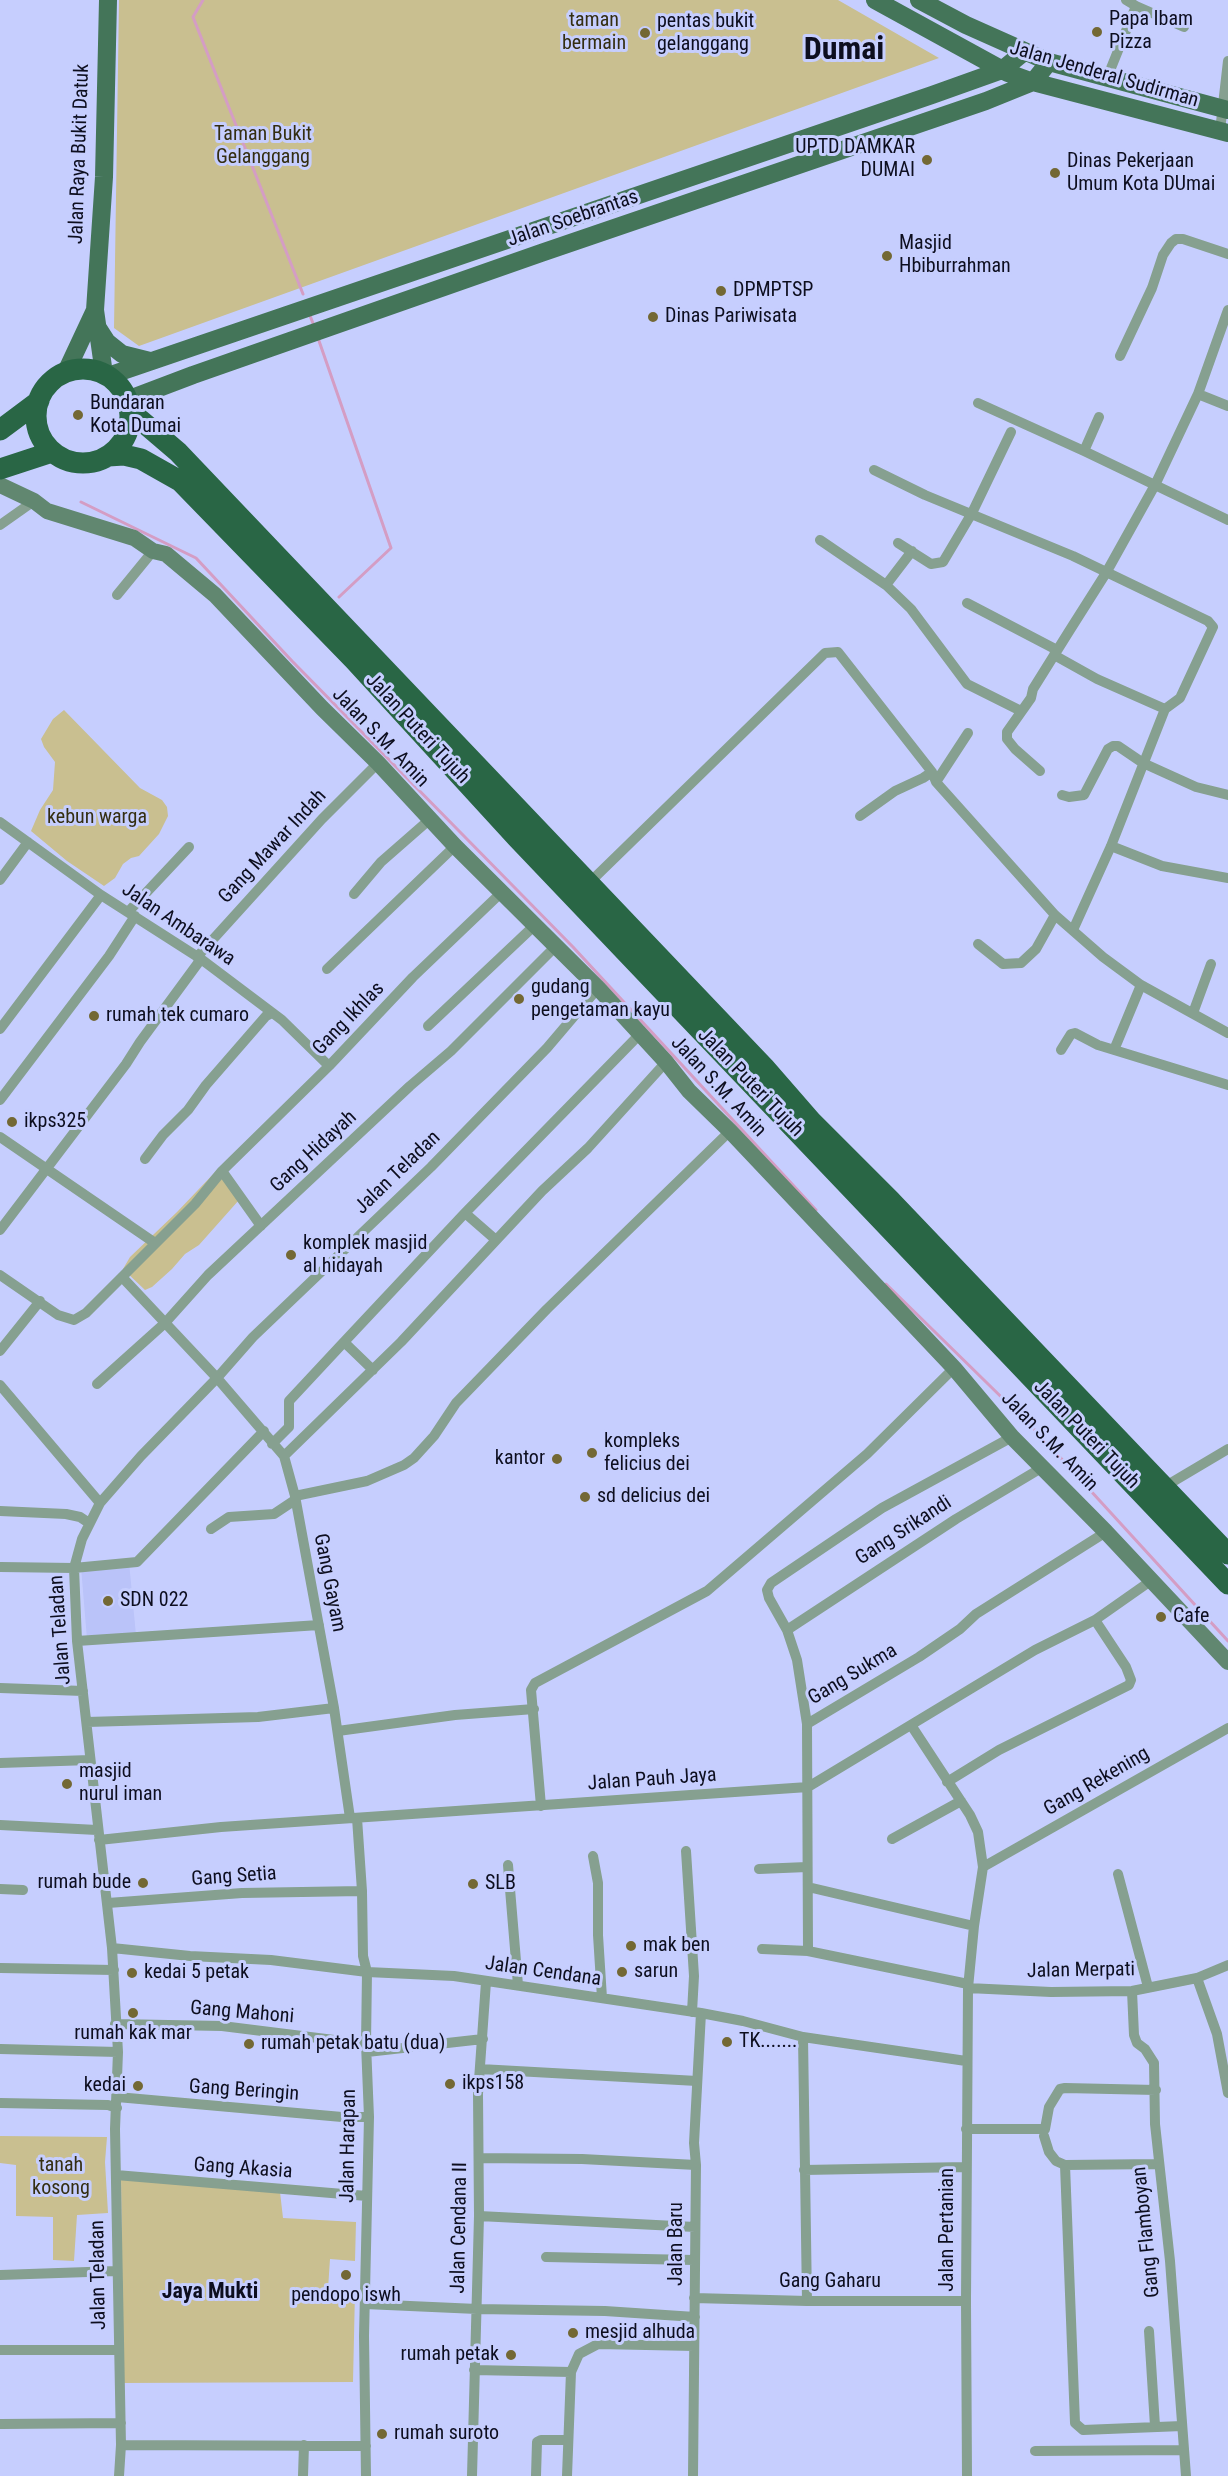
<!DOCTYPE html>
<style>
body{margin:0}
canvas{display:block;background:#c6cefe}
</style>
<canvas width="1228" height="2476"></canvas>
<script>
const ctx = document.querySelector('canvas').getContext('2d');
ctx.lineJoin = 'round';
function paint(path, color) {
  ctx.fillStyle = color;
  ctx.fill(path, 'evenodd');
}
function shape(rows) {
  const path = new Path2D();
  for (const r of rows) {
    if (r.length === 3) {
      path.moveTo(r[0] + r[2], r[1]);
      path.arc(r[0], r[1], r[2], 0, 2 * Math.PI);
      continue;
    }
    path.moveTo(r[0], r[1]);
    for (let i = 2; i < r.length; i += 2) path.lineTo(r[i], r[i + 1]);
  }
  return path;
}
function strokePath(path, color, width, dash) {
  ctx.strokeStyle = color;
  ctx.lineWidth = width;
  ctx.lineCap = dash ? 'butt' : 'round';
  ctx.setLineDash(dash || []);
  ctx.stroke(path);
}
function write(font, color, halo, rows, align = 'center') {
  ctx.font = font + ' "Roboto Condensed",sans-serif';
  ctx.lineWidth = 6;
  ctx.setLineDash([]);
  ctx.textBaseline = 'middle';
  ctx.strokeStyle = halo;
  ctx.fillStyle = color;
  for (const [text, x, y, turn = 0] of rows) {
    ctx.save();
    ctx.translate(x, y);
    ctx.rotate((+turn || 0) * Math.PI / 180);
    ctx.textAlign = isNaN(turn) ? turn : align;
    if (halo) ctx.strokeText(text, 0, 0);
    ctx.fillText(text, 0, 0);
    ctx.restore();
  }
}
paint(shape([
 [129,1562,136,1635,87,1639,81,1567]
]), '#bac3f9');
paint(shape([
 [119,0,838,0,939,58,139,346,114,328],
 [64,710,140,788,162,800,167,807,168,816,159,834,139,856,131,858,123,864,115,878,104,886,67,861,31,831,40,810,53,790,55,762,44,747,41,739,53,719],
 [218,1169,239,1200,199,1245,185,1254,172,1269,152,1287,145,1290,123,1269,130,1257,177,1212],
 [0,2136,107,2137,105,2162,108,2213,77,2215,74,2261,53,2260,53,2217,16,2216,16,2165,0,2163],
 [121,2178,280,2192,283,2218,356,2222,355,2261,330,2259,328,2289,355,2291,353,2382,123,2383]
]), '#c9bf90');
strokePath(shape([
 [203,0,193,17,303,294],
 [309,313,314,326],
 [318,338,391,548,339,597],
 [81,502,196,558,292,661,573,947,816,1210],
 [886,1284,1036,1431,1228,1641]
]), '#d49dc4', 3);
strokePath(shape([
 [1136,6,1184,27],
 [1107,78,1136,6,1126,0],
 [1220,131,1228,61],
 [1120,356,1152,288,1163,255,1171,243,1176,239,1183,239,1228,254],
 [1198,394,1228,406],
 [978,403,1084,451,1228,520],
 [1084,451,1099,417],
 [874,470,925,495,1073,556,1208,621,1213,627,1180,698,1165,709,1097,679,1054,655],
 [0,525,34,501],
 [820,540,886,585,911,609,967,684,1021,711],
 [898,543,931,564,943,562,972,513,1011,432],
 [886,585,912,551],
 [117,595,153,551],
 [967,603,1057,650],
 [1040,771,1015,749,1007,739,1007,732,1031,698,1033,689,1068,633,1106,573,1155,485,1198,394,1228,310],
 [936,782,968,733],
 [1062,795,1069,797,1084,795,1108,749,1113,746,1118,746,1143,763,1196,787,1228,795],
 [860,816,895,791,923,778,932,772],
 [0,822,101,895,201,959,282,1020,329,1066],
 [1111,846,1162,866,1228,878],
 [0,880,28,842],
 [588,884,825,653,838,652,932,772,936,782,1055,915,1103,957,1141,985,1228,1033],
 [354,894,381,862,429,820],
 [129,911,189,847],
 [1073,930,1111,846,1165,709],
 [978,944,1003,964,1021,963,1036,949,1055,915],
 [197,957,322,819,378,763],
 [327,969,455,846],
 [1193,1013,1211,964],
 [428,1026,535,925],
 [0,1029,101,895],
 [1061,1050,1071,1034,1075,1033,1098,1045,1228,1085],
 [1114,1050,1141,985],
 [0,1100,109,956,135,916],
 [0,1137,155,1243],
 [145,1159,163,1135,188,1110,206,1085,266,1016,272,1013],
 [465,1213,496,1240],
 [261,1226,222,1171,329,1066,413,977,503,891],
 [0,1230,126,1064,140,1042,201,959],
 [0,1275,58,1315,74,1320,86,1313,195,1204,222,1171],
 [122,1277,217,1378,284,1456,295,1496,334,1708,350,1818],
 [344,1342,465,1213,640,1034],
 [0,1351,40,1301],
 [97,1384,165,1323,208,1275,410,1086,451,1051,556,946],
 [0,1385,100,1503],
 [272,1444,289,1427,289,1401,344,1342,373,1370],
 [284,1456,401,1342,542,1191,588,1148,666,1062],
 [1164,1487,1228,1449],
 [295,1496,367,1481,404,1465,414,1458,434,1436,456,1403,547,1309,730,1131],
 [0,1511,66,1514,80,1517,89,1523],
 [211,1529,229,1517,274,1514,295,1500],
 [0,1567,74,1568,137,1562,264,1431],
 [787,1630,956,1519,1043,1467],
 [77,1641,319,1625],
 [0,1688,83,1691],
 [87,1722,258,1717,334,1708],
 [807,1724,797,1660,787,1630,769,1598,767,1590,771,1583,882,1508,1012,1437],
 [911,1725,970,1815,978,1832,983,1867,974,1926,968,1988,966,2301,967,2476],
 [338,1731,455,1715,534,1709],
 [0,1763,90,1760],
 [947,1782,999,1750,1129,1685,1131,1680,1126,1667,1095,1620],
 [541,1806,531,1690,535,1683,707,1591,867,1454,954,1368],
 [357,1818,362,1891,363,1956,367,1972,366,2044,369,2117,364,2336,366,2476],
 [0,1825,97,1830],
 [892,1839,961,1801],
 [99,1840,221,1827,808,1787,1035,1650,1095,1620,1152,1580],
 [686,1851,694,1976,692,2012],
 [593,1856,598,1883,598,1935,602,1998],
 [508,1865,518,1985],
 [983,1867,1228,1728],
 [759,1869,807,1867],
 [1118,1874,1148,1987],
 [808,1887,974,1926],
 [0,1889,23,1890],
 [108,1903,242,1893,362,1891],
 [112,1948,190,1956,271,1960,367,1972,454,1976,701,2013,743,2021,803,2037,966,2061],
 [762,1949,808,1951,968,1984],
 [808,1951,807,1724,919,1657,960,1629,976,1614,1106,1532],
 [0,1968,114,1970],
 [1197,1978,1217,2034,1228,2093],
 [968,1988,1051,1992,1132,1991,1197,1978,1228,1965],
 [1132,1991,1134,2035,1137,2043,1145,2049,1154,2063,1155,2124,1170,2261,1186,2476],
 [115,2024,222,2026,366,2044],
 [803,2037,807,2301],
 [0,2049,118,2052],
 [367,2052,483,2039],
 [480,2069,697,2081],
 [117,2097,342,2117,369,2117],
 [0,2103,108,2105,117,2108],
 [966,2129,1045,2129,1049,2107,1060,2089,1065,2088,1156,2090],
 [1044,2136,1049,2152,1056,2161,1065,2165,1158,2164],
 [480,2158,582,2159,696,2165],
 [1065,2165,1075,2423,1083,2430,1182,2426],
 [804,2170,966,2167],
 [116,2175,367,2196],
 [479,2216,695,2227],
 [546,2257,694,2260],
 [0,2275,117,2271],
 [694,2298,807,2301,966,2301],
 [365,2304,477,2309,605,2311,695,2317],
 [1149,2331,1155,2426],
 [0,2350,118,2350],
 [474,2370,571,2372],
 [1,2424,121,2423],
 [121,2445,366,2446],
 [1035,2451,1184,2450],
 [119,2476,121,2445,115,2129,118,2052,112,1948,77,1641,74,1568,82,1539,100,1503,141,1456,217,1378,253,1337,431,1167,547,1048,598,988],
 [303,2476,304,2445],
 [472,2476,479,2216,478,2094,486,1982],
 [536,2476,537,2442,541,2440,567,2440],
 [567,2476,571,2372,579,2354,598,2344,694,2346],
 [693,2476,696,2165,694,2143,701,2013]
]), '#86a090', 10);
strokePath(shape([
 [0,485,34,501,47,511,134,538,153,551,166,554,215,595,322,708,378,763,455,846,598,988,666,1062,689,1091,730,1131,954,1368,1012,1437,1106,1532,1228,1662]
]), '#618770', 16);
strokePath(shape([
 [875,0,1008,73,1033,82,1228,133],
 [919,0,966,25,1049,62,1228,110],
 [98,328,107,342,122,354,150,361],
 [66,372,95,310],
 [104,374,95,310,104,177,108,0],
 [108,376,932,95,1002,70,1024,52],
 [127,400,193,375,541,253,986,101,1033,82,1049,62]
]), '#447559', 18);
strokePath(shape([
 [83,416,47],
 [130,411,178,452,764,1067,811,1121,891,1201,1228,1554],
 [0,430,39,401],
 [108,456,124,455,141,459,180,481,354,660,517,838,1228,1584],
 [0,469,52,452]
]), '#296645', 21);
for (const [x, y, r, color] of [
 [1097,32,6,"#736834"],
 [645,33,6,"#736834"],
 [927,160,6,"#736834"],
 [1055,173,6,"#736834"],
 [887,256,6,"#736834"],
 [721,291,6,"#736834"],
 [653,317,6,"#736834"],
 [78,415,6,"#736834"],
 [519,999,6,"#736834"],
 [94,1016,6,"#736834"],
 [12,1122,6,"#736834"],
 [291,1255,6,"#736834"],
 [592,1453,6,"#736834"],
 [557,1459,6,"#736834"],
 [585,1497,6,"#736834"],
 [108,1601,6,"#736834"],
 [1161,1617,6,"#736834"],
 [67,1784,6,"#736834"],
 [143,1883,6,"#736834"],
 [473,1884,6,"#736834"],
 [631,1946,6,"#736834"],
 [622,1972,6,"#736834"],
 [132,1973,6,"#736834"],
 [133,2013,6,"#736834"],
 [727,2042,6,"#736834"],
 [249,2044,6,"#736834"],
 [450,2084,6,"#736834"],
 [138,2086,6,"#736834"],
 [346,2275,6,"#736834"],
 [573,2333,6,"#736834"],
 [511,2355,6,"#736834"],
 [382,2434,6,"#736834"]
]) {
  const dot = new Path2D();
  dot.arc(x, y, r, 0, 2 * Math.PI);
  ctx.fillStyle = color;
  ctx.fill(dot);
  strokePath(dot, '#c6cefe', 2);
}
write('20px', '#0d0e1f', '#c6cefe', [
 ["Papa Ibam",1109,20],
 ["Pizza",1109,43],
 ["pentas bukit",657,22],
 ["gelanggang",657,45],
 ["UPTD DAMKAR",915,148,"right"],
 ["DUMAI",915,171,"right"],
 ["Dinas Pekerjaan",1067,162],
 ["Umum Kota DUmai",1067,185],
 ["Masjid",899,244],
 ["Hbiburrahman",899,267],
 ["DPMPTSP",733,291],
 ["Dinas Pariwisata",665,317],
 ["Bundaran",90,404],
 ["Kota Dumai",90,427],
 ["gudang",531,988],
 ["pengetaman kayu",531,1011],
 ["rumah tek cumaro",106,1016],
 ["ikps325",24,1122],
 ["komplek masjid",303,1244],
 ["al hidayah",303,1267],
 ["kompleks",604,1442],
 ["felicius dei",604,1465],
 ["kantor",545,1459,"right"],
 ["sd delicius dei",597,1497],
 ["SDN 022",120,1601],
 ["Cafe",1173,1617],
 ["masjid",79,1772],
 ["nurul iman",79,1795],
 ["rumah bude",131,1883,"right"],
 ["SLB",485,1884],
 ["mak ben",643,1946],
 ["sarun",634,1972],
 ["kedai 5 petak",144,1973],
 ["rumah kak mar",133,2034,"center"],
 ["TK.......",739,2042],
 ["rumah petak batu (dua)",261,2044],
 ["ikps158",462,2084],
 ["kedai",126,2086,"right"],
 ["pendopo iswh",346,2296,"center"],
 ["mesjid alhuda",585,2333],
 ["rumah petak",499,2355,"right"],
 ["rumah suroto",394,2434]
], 'left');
write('20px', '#342e11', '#c6cefe', [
 ["taman",594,21],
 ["bermain",594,44],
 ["Taman Bukit",263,135],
 ["Gelanggang",263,158],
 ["kebun warga",97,818],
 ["tanah",61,2166],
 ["kosong",61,2189]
]);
write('20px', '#0d0e1f', '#c6cefe', [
 ["Jalan Jenderal Sudirman",1104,75,16],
 ["Jalan Raya Bukit Datuk",80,154,-88],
 ["Jalan Soebrantas",573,219,-19],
 ["Jalan Puteri Tujuh",417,729,47],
 ["Jalan S.M. Amin",380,738,46],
 ["Gang Mawar Indah",273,847,-47],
 ["Jalan Ambarawa",178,925,34],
 ["Gang Ikhlas",349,1019,-46],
 ["Jalan Puteri Tujuh",750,1083,46],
 ["Jalan S.M. Amin",718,1087,47],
 ["Gang Hidayah",314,1152,-43],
 ["Jalan Teladan",398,1173,-44],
 ["Jalan Puteri Tujuh",1086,1435,46],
 ["Jalan S.M. Amin",1049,1442,46],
 ["Gang Srikandi",904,1531,-33],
 ["Gang Gayam",329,1583,79],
 ["Jalan Teladan",61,1630,-94],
 ["Gang Sukma",853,1675,-31],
 ["Jalan Pauh Jaya",652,1780,-4],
 ["Gang Rekening",1097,1782,-30],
 ["Gang Setia",234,1877,-4],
 ["Jalan Merpati",1081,1971,-1],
 ["Jalan Cendana",543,1972,8],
 ["Gang Mahoni",242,2013,5],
 ["Gang Beringin",244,2091,4],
 ["Jalan Harapan",349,2146,-89],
 ["Gang Akasia",243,2169,4],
 ["Jalan Cendana II",460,2228,-89],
 ["Jalan Pertanian",948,2230,-90],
 ["Gang Flamboyan",1147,2232,-96],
 ["Jalan Baru",677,2244,-90],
 ["Jalan Teladan",99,2275,-91],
 ["Gang Gaharu",830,2282]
]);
write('bold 22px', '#0d0e1f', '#c6cefe', [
 ["Jaya Mukti",210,2292]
]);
write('bold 32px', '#0d0e1f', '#c6cefe', [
 ["Dumai",844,51]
]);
</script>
